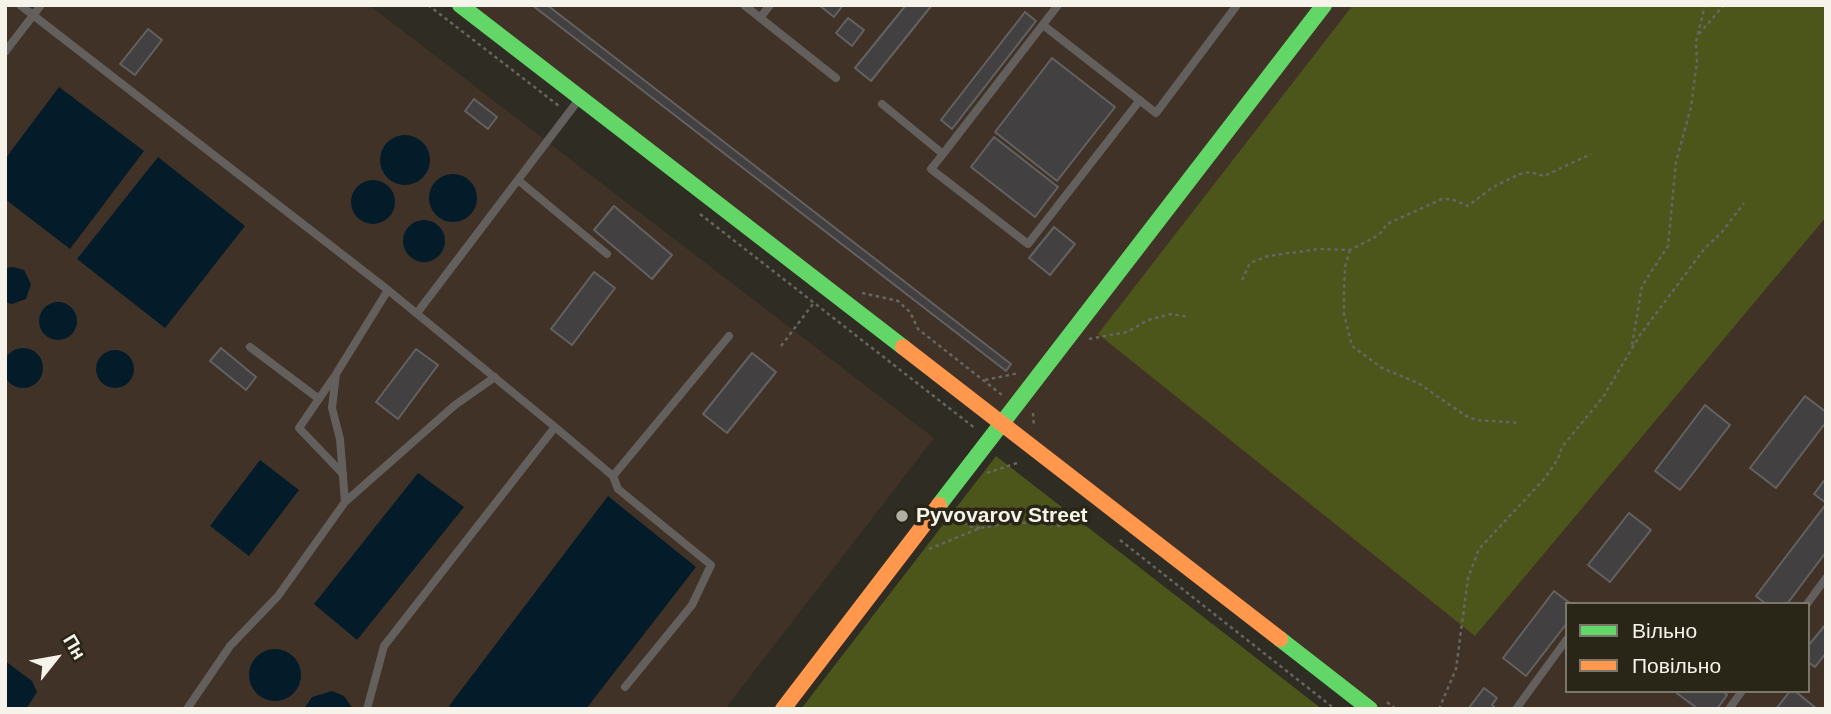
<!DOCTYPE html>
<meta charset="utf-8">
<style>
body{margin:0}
#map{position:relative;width:1831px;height:714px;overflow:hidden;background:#2f2c24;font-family:Helvetica,sans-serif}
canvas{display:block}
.frame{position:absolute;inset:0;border:7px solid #f6f4ea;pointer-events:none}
.legend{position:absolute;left:1565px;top:602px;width:245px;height:91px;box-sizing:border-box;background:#292517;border:2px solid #7b786b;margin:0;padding:9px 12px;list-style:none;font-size:21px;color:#f6f4ea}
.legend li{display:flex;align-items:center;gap:14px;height:35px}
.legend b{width:35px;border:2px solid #7b786b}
.north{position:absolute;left:21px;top:623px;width:70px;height:70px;-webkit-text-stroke:5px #292517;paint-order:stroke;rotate:59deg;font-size:19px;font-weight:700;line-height:28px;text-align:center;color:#f6f4ea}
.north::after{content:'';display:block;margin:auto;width:24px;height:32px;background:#f6f4ea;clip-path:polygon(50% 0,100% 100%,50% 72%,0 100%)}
</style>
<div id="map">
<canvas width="1831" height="714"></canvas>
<div class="frame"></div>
<ul class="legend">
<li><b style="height:9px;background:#63d668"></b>Вільно</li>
<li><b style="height:9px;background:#ff974d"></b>Повільно</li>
</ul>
<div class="north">Пн</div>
</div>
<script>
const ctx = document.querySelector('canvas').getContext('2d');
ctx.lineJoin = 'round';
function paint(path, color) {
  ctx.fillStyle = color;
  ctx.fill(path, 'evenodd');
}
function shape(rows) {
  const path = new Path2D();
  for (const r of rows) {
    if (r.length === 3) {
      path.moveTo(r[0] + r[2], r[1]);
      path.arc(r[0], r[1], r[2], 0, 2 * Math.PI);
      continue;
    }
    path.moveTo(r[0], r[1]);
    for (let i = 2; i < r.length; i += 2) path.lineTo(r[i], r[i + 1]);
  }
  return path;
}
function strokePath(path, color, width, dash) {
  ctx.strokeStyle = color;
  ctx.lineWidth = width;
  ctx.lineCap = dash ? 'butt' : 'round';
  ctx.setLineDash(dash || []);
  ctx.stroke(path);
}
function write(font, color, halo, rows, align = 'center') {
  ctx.font = font + ' Helvetica,sans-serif';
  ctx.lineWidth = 7;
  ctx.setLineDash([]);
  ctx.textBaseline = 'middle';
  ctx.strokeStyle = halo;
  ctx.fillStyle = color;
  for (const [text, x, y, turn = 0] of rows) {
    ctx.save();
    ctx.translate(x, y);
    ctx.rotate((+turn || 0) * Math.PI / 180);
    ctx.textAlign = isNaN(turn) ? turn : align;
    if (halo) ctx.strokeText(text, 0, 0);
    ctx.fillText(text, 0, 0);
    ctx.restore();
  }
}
paint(shape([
 [5,5,369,5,934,438,725,709,5,709],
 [471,5,1826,5,1826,709,1381,709],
 [1567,604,1808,604,1808,691,1567,691]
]), '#403227');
paint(shape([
 [1353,5,1826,5,1826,217,1475,636,1098,334],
 [996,456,1322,709,801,709]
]), '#4c551a');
paint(shape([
 [59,87,144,151,70,249,5,199,5,159],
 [405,160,25],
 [158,157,245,226,165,328,77,259],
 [453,198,24],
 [373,202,22],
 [424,241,21],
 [13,267,24,270,31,284,26,299,12,304,5,302,5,268],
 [58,321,19],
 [23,368,20],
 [115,369,19],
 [260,460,299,490,249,556,210,526],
 [418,473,464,507,357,640,314,604],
 [608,496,696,567,586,709,453,709,449,706],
 [275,675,26],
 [5,661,32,681,37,692,26,709,5,709],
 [332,691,344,696,353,709,304,709,312,697]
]), '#041c29');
const building = shape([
 [532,5,547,5,1011,364,1006,371,532,5],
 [819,5,843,5,834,17,819,5],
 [906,5,932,5,871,81,855,68,906,5],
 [1025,12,1036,21,952,129,941,120,1025,12],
 [848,18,864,30,852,46,836,33,848,18],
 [148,29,162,40,135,75,120,64,148,29],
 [1052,58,1115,107,1057,181,995,132,1052,58],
 [474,99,497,117,488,129,465,111,474,99],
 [994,137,1058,187,1035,217,971,167,994,137],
 [614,206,672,255,652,279,594,230,614,206],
 [1054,227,1075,244,1050,275,1029,258,1054,227],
 [594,272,615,288,572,345,551,329,594,272],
 [221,348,256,377,246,390,210,361,221,348],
 [416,349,438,365,398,419,376,402,416,349],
 [752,353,776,372,727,433,703,414,752,353],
 [1805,396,1826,412,1826,422,1776,488,1750,468,1805,396],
 [1705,405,1730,425,1680,490,1655,471,1705,405],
 [1826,478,1826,503,1814,494,1826,478],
 [1826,504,1826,552,1787,604,1766,604,1756,596,1826,504],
 [1629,513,1651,530,1610,582,1588,565,1629,513],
 [1554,591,1571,604,1567,604,1567,623,1526,676,1503,658,1554,591],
 [1826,624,1826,653,1815,667,1808,662,1808,646,1826,624],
 [1484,688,1497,698,1492,705,1496,709,1468,709,1484,688],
 [1674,691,1723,691,1727,695,1717,709,1698,709,1674,691],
 [1790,691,1795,691,1817,709,1776,709,1790,691]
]);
paint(building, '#424040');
strokePath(building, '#636261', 2);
strokePath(shape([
 [428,5,559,106],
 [1699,34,1724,5],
 [700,214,976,429],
 [1350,250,1345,267,1344,293,1344,314,1352,346,1382,368,1418,383,1466,416,1476,420,1519,423],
 [1242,280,1250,263,1268,256,1319,249,1350,250,1379,235,1387,224,1442,199,1451,199,1468,206,1493,187,1520,174,1530,172,1544,176,1591,154],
 [862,293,898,301,910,312,918,329,1002,395],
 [1089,339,1127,332,1148,320,1171,314,1189,317],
 [1632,345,1642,286,1668,246,1676,162,1691,107,1697,61,1696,42,1705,5],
 [781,346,813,304],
 [985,380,1019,373],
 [1033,413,1034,427],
 [987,473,1020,462],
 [957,510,968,526,980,528],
 [1120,540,1335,709],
 [929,549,980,528,1015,522,1061,526,1084,512],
 [1387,702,1396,709],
 [1439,709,1456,669,1468,578,1479,549,1545,478,1558,459,1562,447,1603,397,1640,335,1705,248,1722,232,1744,203]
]), '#676562', 2.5, [3.5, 3.5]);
strokePath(shape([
 [20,5,388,290,555,427],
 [744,5,836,78],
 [760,18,770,5],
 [1043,25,1156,113,1237,5],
 [5,52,41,5],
 [882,104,943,154,1058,5],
 [943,154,931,169,1028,244,1140,100],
 [518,180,607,254],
 [417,313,580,98],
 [250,347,319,399],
 [334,377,299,428,343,474],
 [613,476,618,489,711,565,692,605,625,687],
 [345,502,455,405,495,377],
 [1807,604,1826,578],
 [187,709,230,646,278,596,345,502,340,439,332,408,336,374,388,290],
 [367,709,384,646,555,427,613,476,729,336],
 [1516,709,1567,639],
 [1729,709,1742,691]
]), '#625f5c', 8);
strokePath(shape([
 [460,5,903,347],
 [939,505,1324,5],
 [1280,639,1370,709]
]), '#63d668', 16);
strokePath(shape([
 [903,347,1280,639],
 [783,709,939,505]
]), '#ff974d', 16);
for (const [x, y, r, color] of [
 [902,516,7,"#b0aea5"]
]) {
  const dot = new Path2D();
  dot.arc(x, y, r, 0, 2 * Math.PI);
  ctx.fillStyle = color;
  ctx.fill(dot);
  strokePath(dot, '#292517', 2.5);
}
write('bold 21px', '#f6f4ea', '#292517', [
 ["Pyvovarov Street",916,516]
], 'left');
</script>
